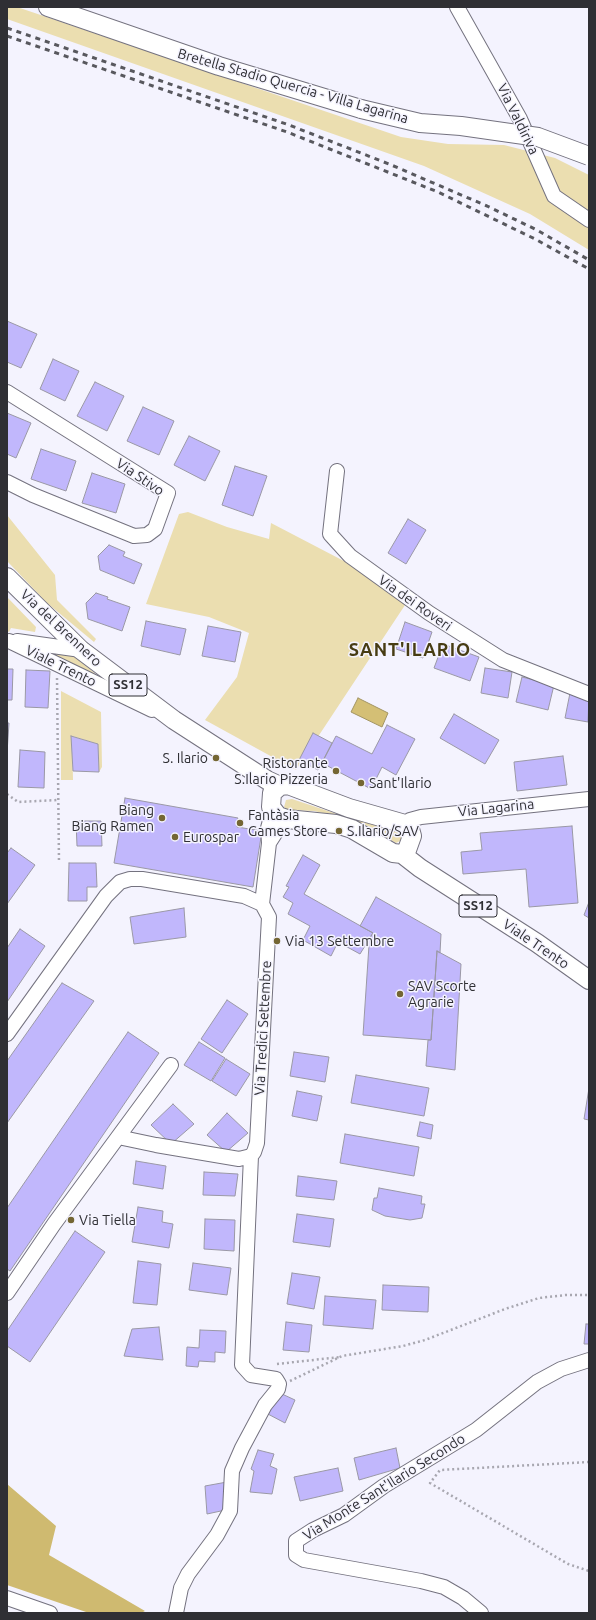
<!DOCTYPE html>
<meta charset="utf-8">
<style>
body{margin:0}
#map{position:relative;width:596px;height:1620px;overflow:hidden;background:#f4f3fe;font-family:Ubuntu,sans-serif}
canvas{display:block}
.frame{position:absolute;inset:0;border:8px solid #2f2f34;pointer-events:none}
</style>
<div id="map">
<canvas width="596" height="1620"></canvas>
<div class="frame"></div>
</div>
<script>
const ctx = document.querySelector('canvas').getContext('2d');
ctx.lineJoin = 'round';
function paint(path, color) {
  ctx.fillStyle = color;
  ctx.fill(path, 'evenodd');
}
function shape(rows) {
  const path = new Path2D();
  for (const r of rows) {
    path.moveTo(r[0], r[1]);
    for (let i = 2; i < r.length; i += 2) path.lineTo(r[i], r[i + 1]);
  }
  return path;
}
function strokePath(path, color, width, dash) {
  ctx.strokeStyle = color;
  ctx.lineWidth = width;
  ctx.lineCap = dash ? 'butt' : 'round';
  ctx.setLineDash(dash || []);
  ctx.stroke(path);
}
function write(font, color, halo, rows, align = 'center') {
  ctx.font = font + ' Ubuntu,sans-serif';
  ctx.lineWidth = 3;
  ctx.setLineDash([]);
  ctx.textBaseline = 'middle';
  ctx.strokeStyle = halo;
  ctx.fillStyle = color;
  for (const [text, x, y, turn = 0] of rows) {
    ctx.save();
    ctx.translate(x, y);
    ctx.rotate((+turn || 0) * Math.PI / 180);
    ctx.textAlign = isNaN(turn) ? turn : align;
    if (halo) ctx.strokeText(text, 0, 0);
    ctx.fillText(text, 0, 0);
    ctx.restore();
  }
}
paint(shape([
 [7,7,17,7,401,137,448,144,504,145,555,158,589,175,589,250,530,214,424,166,7,19],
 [188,512,227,527,269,539,271,523,411,596,296,770,205,720,237,677,249,633,209,617,146,604,179,514],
 [7,515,55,575,57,600,96,639,94,642,47,603,7,561],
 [7,597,36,627,35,632,11,628,9,632,7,631],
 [35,646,74,656,109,685],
 [61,691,101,712,102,767,99,772,98,744,72,736,73,780,61,780],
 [292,799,349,818,400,831,403,836,400,841,396,843,368,826,345,818,314,811,288,810,284,807,286,800]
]), '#ebdeb0');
paint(shape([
 [7,1484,56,1526,49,1555,145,1611,141,1613,89,1613,7,1585]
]), '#cfba70');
const water = shape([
 [358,698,388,713,382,727,351,712,358,698]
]);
paint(water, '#d4bf75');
strokePath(water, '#a29462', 1);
const building = shape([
 [7,321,37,334,21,368,7,362,7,321],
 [53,359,79,371,65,401,40,389,53,359],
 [95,382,124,396,107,431,77,416,95,382],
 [143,407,174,421,159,455,127,441,143,407],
 [7,413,31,423,16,458,7,454,7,413],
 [189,436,220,451,205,481,174,465,189,436],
 [41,449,76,461,66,491,31,479,41,449],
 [235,466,267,476,253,516,222,505,235,466],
 [92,473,125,484,116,513,82,503,92,473],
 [408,519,426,530,406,564,388,553,408,519],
 [109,545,125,552,123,556,142,564,134,584,100,570,98,556,109,545],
 [96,593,108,597,107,599,130,607,122,631,88,619,86,603,96,593],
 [146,621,186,629,180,655,141,646,146,621],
 [405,622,432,632,423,658,396,649,405,622],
 [208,626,241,632,235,662,202,656,208,626],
 [443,644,479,657,470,681,434,668,443,644],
 [485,668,512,672,508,698,481,693,485,668],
 [7,669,13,669,12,700,7,700,7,669],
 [26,670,50,671,48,708,25,707,26,670],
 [522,677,554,685,548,710,516,702,522,677],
 [570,693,589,696,588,722,565,718,570,693],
 [454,714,499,740,485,764,440,738,454,714],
 [7,723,9,723,7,753,7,723],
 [387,725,415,739,396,775,382,767,371,789,322,763,336,736,372,754,387,725],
 [313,733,332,743,318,770,299,760,313,733],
 [71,736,98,744,99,772,73,771,71,736],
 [20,750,45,752,44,788,18,787,20,750],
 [563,756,567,785,517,791,514,762,563,756],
 [125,798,238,818,237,827,262,831,253,887,114,863,125,798],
 [76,821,101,821,102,846,77,846,76,821],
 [572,826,578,903,529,907,526,869,463,874,461,852,482,850,480,833,572,826],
 [11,848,35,865,7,904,7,853,11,848],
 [303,855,320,865,304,894,373,933,360,954,338,942,331,956,303,940,310,926,288,914,293,903,283,897,289,887,286,886,303,855],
 [69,863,96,863,97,887,87,887,87,901,68,901,69,863],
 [376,897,441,934,440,953,437,951,431,1040,363,1035,369,945,366,943,373,933,360,926,376,897],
 [589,902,589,918,584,915,589,902],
 [184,908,186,937,134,944,130,917,184,908],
 [20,929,45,946,7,1002,7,948,20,929],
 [437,951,461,964,455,1070,426,1066,428,1040,431,1040,437,951],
 [62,983,94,1001,7,1123,7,1061,62,983],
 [227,1000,248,1014,222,1053,201,1039,227,1000],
 [128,1032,159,1053,10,1271,7,1269,7,1208,128,1032],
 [199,1042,225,1058,211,1081,184,1065,199,1042],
 [294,1052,329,1057,325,1082,290,1076,294,1052],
 [226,1059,250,1074,236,1096,212,1081,226,1059],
 [356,1075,429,1088,424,1116,351,1103,356,1075],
 [589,1088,589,1120,584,1119,589,1088],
 [297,1091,322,1096,317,1121,292,1116,297,1091],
 [173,1104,194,1124,171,1144,151,1125,173,1104],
 [227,1113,248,1133,226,1152,207,1135,227,1113],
 [420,1122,433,1125,431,1139,417,1136,420,1122],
 [345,1134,419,1147,414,1176,340,1163,345,1134],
 [136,1161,166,1166,163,1189,133,1184,136,1161],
 [204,1172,238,1174,235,1196,203,1195,204,1172],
 [298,1176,337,1181,334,1200,296,1196,298,1176],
 [379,1188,422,1196,421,1204,425,1204,422,1218,410,1220,385,1216,372,1210,374,1198,377,1198,379,1188],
 [138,1207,163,1211,162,1222,173,1224,169,1248,132,1242,138,1207],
 [297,1214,334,1219,330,1247,293,1242,297,1214],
 [205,1219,235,1220,234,1251,204,1249,205,1219],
 [75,1231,105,1252,30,1362,7,1346,7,1331,75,1231],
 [138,1261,161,1264,157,1305,133,1303,138,1261],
 [193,1263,231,1268,227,1295,189,1290,193,1263],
 [292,1273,320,1277,314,1309,287,1304,292,1273],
 [383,1285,429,1287,428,1312,382,1310,383,1285],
 [325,1296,376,1300,373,1329,323,1325,325,1296],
 [286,1322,312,1325,309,1352,283,1350,286,1322],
 [586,1324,589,1324,589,1344,584,1344,586,1324],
 [159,1327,163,1360,124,1356,132,1329,159,1327],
 [200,1330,226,1331,225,1353,215,1352,215,1362,199,1361,198,1367,186,1366,187,1347,199,1348,200,1330],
 [282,1394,295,1400,285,1423,266,1413,282,1394],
 [396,1448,400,1468,359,1480,354,1458,396,1448],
 [258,1450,274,1454,270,1466,277,1469,272,1494,250,1492,254,1471,251,1469,258,1450],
 [338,1468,343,1491,300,1501,294,1477,338,1468],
 [227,1482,230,1509,207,1514,205,1486,227,1482]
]);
paint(building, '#c1b7fc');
strokePath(building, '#9a98a5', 1);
const minor = shape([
 [457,7,520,119,554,196,589,220],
 [7,392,168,493,155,529,147,535,134,536,33,495,7,482],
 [337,471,330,534,350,556,429,613,503,660,589,694],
 [9,641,152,710],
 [17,641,81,650],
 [405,824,410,820,421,817,589,799],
 [269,843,278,829,291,819],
 [7,1034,106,896,120,882,130,879,142,879,244,896,262,904],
 [118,1137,156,1145,239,1159,251,1156,254,1152,257,1143,269,917,262,904,269,843,268,828,273,810],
 [7,1293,54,1224,171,1065],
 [7,1598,50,1613],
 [176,1613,181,1588,188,1574,217,1535,230,1511,232,1471,242,1448,265,1405,278,1389,279,1384,276,1379,251,1375,242,1365,251,1156],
 [481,1613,463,1598,444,1587,421,1581,304,1560,296,1555,296,1541,313,1530,344,1515,384,1486,476,1430,537,1382,561,1369,589,1360]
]);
const major = shape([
 [48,7,219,66,361,109],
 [7,577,81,650,174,720,267,780,280,786],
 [288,785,349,808,405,824,410,829,412,836,407,850,402,854,393,853,352,829,336,824,287,819,278,816,271,807,272,793,280,786,288,785],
 [402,854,420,868,537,943,589,980]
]);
strokePath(minor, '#74727f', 16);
strokePath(major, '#74727f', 20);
strokePath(shape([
 [57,678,59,863],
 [7,794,18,802,58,800],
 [277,1364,340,1357],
 [290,1381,342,1356,403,1346,425,1340,505,1309,539,1298,566,1295,589,1295],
 [589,1462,440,1470,430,1483,568,1564,589,1571]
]), '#a8a7b0', 2.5, [2, 3]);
strokePath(minor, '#fff', 14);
strokePath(major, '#fff', 18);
strokePath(shape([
 [7,28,289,125,389,164,487,206,537,230,589,260],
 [7,36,287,132,438,192,535,239,589,269]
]), '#58585e', 3, [5, 5]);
const majorBridge = shape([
 [361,109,420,123,461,126,538,137,589,156]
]);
strokePath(majorBridge, '#74727f', 20, []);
strokePath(majorBridge, '#fff', 18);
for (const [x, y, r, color] of [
 [216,758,4,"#746633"],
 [336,771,4,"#746633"],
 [361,783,4,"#746633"],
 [162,818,4,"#746633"],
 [240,823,4,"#746633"],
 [339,831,4,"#746633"],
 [175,837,4,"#746633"],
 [277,941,4,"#746633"],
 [400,994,4,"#746633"],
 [71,1220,4,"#746633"]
]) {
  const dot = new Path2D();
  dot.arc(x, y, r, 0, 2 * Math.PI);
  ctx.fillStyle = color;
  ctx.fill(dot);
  strokePath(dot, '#f4f3fe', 1.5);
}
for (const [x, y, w] of [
 [128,685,38],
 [478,906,38]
]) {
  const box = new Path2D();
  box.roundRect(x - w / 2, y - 11, w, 22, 3);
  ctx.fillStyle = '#f4f3fe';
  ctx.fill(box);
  strokePath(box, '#2f2f34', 1);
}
write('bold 13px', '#2f2f34', null, [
 ["SS12",128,685],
 ["SS12",478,906]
]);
write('14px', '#2f2f34', '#f4f3fe', [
 ["Bretella Stadio Quercia - Villa Lagarina",293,86,16],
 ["Via Valdiriva",518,119,64],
 ["Via Stivo",140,477,34],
 ["Via dei Roveri",415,603,35],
 ["Via del Brennero",61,628,43],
 ["Viale Trento",61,666,26],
 ["Via Lagarina",496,808,-6],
 ["Viale Trento",536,944,34],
 ["Via Tredici Settembre",263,1028,-87],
 ["Via Monte Sant'Ilario Secondo",384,1487,-32]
]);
write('14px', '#2f2f34', '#f4f3fe', [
 ["S. Ilario",208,758,"right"],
 ["Ristorante",328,763,"right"],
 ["S.Ilario Pizzeria",328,779,"right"],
 ["Sant'Ilario",369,783],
 ["Biang",154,810,"right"],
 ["Biang Ramen",154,826,"right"],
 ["Fantàsia",248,815],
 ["Games Store",248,831],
 ["S.Ilario/SAV",347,831],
 ["Eurospar",183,837],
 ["Via 13 Settembre",285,941],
 ["SAV Scorte",408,986],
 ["Agrarie",408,1002],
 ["Via Tiella",79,1220]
], 'left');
ctx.letterSpacing = '1px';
write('bold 18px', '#473c13', '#f4f3fe', [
 ["SANT'ILARIO",410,650]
]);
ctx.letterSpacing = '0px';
</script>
